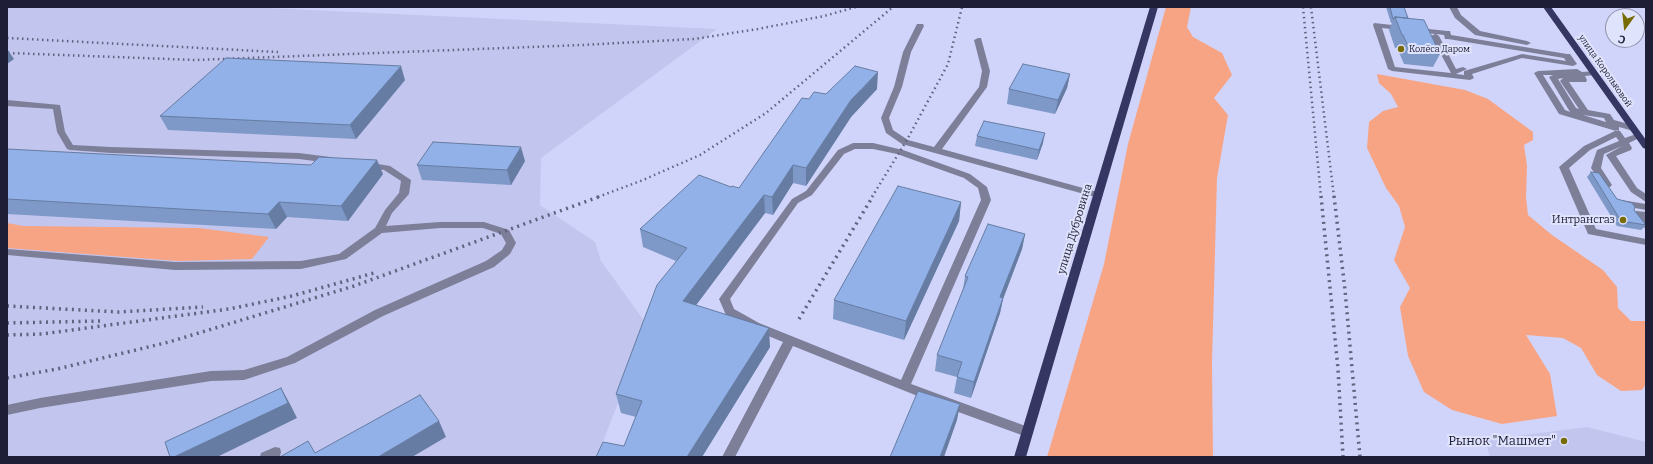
<!DOCTYPE html>
<meta charset="utf-8">
<style>
body{margin:0}
#map{position:relative;width:1653px;height:464px;overflow:hidden;background:#d1d4fa;font-family:Bitter,serif}
canvas{display:block}
.frame{position:absolute;inset:0;border:8px solid #1e1e36;pointer-events:none}
.north{position:absolute;left:1605px;top:8px;width:40px;height:40px;box-sizing:border-box;background:#e0e3fc;border:1px solid #9294ad;border-radius:50%;rotate:195deg;font-size:11px;font-weight:700;line-height:16px;text-align:center;color:#1e1e36}
.north::after{content:'';display:block;margin:auto;width:14px;height:18px;background:#776b04;clip-path:polygon(50% 0,100% 100%,50% 72%,0 100%)}
</style>
<div id="map">
<canvas width="1653" height="464"></canvas>
<div class="frame"></div>
<div class="north">С</div>
</div>
<script>
const ctx = document.querySelector('canvas').getContext('2d');
ctx.lineJoin = 'round';
function paint(path, color) {
  ctx.fillStyle = color;
  ctx.fill(path, 'evenodd');
}
function shape(rows) {
  const path = new Path2D();
  for (const r of rows) {
    path.moveTo(r[0], r[1]);
    for (let i = 2; i < r.length; i += 2) path.lineTo(r[i], r[i + 1]);
  }
  return path;
}
function strokePath(path, color, width, dash) {
  ctx.strokeStyle = color;
  ctx.lineWidth = width;
  ctx.lineCap = dash ? 'butt' : 'round';
  ctx.setLineDash(dash || []);
  ctx.stroke(path);
}
function write(font, color, halo, rows, align = 'center') {
  ctx.font = font + ' Bitter,serif';
  ctx.lineWidth = 4;
  ctx.setLineDash([]);
  ctx.textBaseline = 'middle';
  ctx.strokeStyle = halo;
  ctx.fillStyle = color;
  for (const [text, x, y, turn = 0] of rows) {
    ctx.save();
    ctx.translate(x, y);
    ctx.rotate((+turn || 0) * Math.PI / 180);
    ctx.textAlign = isNaN(turn) ? turn : align;
    if (halo) ctx.strokeText(text, 0, 0);
    ctx.fillText(text, 0, 0);
    ctx.restore();
  }
}
paint(shape([
 [7,7,247,7,717,29,541,158,540,205,595,242,601,261,648,326,597,457,7,457],
 [1587,427,1646,442,1646,457,1490,457,1485,440]
]), '#c2c5ee');
paint(shape([
 [1166,7,1191,7,1187,27,1193,37,1222,53,1232,75,1214,98,1228,115,1217,178,1212,363,1213,457,1047,457,1104,264,1128,144],
 [1377,74,1465,90,1488,99,1533,132,1533,140,1524,145,1527,166,1526,197,1528,215,1552,235,1603,270,1617,287,1618,308,1631,321,1646,321,1646,384,1642,390,1621,391,1597,375,1581,348,1563,338,1526,335,1550,374,1557,416,1502,424,1452,410,1424,392,1408,356,1400,307,1410,288,1394,260,1405,227,1399,206,1386,188,1367,148,1369,122,1383,111,1398,107,1391,94,1379,83],
 [7,223,23,226,199,228,269,237,252,259,178,261,7,248]
]), '#f7a484');
paint(shape([
 [1449,7,1457,7,1461,15,1480,31,1527,41,1531,43,1527,45,1475,35,1455,18,1449,7],
 [1374,23,1447,31,1450,31,1451,35,1567,54,1570,54,1577,64,1573,66,1522,58,1472,74,1474,78,1470,80,1392,71,1388,69,1373,25,1374,23],
 [1382,28,1435,34,1431,36,1451,73,1395,67,1382,28],
 [1436,34,1444,35,1445,39,1448,39,1564,58,1566,61,1522,54,1464,71,1464,75,1456,74,1467,69,1463,67,1456,69,1439,36,1436,34],
 [917,24,923,24,924,26,911,52,902,87,889,118,893,130,908,140,934,147,979,87,982,71,974,40,978,38,981,38,990,71,987,87,942,149,1101,193,1103,195,1101,197,1095,197,902,144,886,133,881,118,894,87,903,52,917,24],
 [1577,69,1582,72,1595,71,1599,73,1595,75,1585,76,1587,80,1586,82,1569,82,1588,110,1610,114,1614,120,1636,126,1637,128,1636,130,1633,131,1619,127,1619,130,1616,131,1559,114,1534,73,1538,71,1577,69],
 [1543,75,1553,75,1549,77,1570,112,1565,110,1543,75],
 [1563,78,1560,81,1579,109,1576,108,1558,79,1563,78],
 [1583,115,1604,118,1606,122,1583,115],
 [7,100,60,105,65,132,73,145,111,147,299,153,330,157,335,160,330,163,299,159,111,153,70,150,67,149,57,132,53,109,7,106,7,100],
 [1617,130,1620,131,1625,138,1639,133,1643,136,1629,143,1632,148,1631,150,1616,156,1637,188,1646,194,1646,202,1631,192,1606,155,1622,146,1604,154,1601,168,1612,185,1610,187,1604,187,1591,168,1597,150,1619,141,1616,137,1590,150,1569,168,1596,229,1646,239,1646,245,1588,234,1559,167,1584,146,1617,130],
 [853,143,873,143,903,150,970,174,987,187,991,200,911,384,1031,428,1033,432,1031,436,1027,437,950,409,793,346,735,457,722,457,783,342,751,329,726,315,719,299,792,199,806,191,838,150,853,143],
 [855,149,873,149,897,154,964,178,978,188,981,200,901,380,759,323,734,309,730,299,798,203,812,195,844,154,855,149],
 [366,162,390,166,411,180,409,194,392,213,386,226,440,222,484,222,509,230,516,243,510,254,494,267,383,316,295,363,244,380,211,381,40,408,7,415,7,405,40,398,211,371,244,370,287,357,375,310,486,261,502,250,506,243,501,234,483,228,440,228,382,233,346,259,301,269,175,270,7,255,7,249,175,262,301,261,339,254,375,228,385,210,399,193,401,181,384,170,363,167,361,165,363,163,366,162],
 [1621,200,1646,204,1646,210,1618,205,1616,203,1621,200],
 [1636,211,1646,212,1646,228,1642,227,1631,214,1636,211],
 [275,447,280,448,281,452,280,456,260,457,261,453,275,447]
]), '#7d7f99');
paint(shape([
 [1150,7,1158,7,1026,457,1014,457,1150,7],
 [1543,7,1551,7,1646,140,1646,149,1643,148,1543,7]
]), '#363662');
strokePath(shape([
 [1303,7,1321,197],
 [1311,7,1334,197],
 [7,38,278,52],
 [8,53,196,60,582,45,694,39,758,29,824,16,856,7],
 [598,197,643,180,700,155,766,113,893,7],
 [872,197,908,138,948,64,962,7]
]), '#61627f', 2.5, [1.5, 3.5]);
strokePath(shape([
 [1321,196,1338,369,1343,457],
 [1334,196,1345,290,1360,457],
 [7,306,118,312,203,307],
 [799,319,873,196],
 [7,323,100,321],
 [7,335,42,334,229,309,292,296,374,273],
 [7,378,57,369,169,342,354,286,601,196]
]), '#61627f', 3.5, [2, 4.5]);
paint(shape([
 [1386,7,1404,7,1408,19,1440,54,1433,67,1404,64,1397,48,1395,48,1389,30,1392,23,1391,23],
 [1070,74,1067,88,1055,114,1007,104,1009,89],
 [405,80,356,139,168,130,160,116],
 [877,89,851,117,806,186,793,183,773,215,765,213,696,305,770,347,702,457,596,457,624,446,636,417,621,413,616,394,676,261,643,247,640,229,731,187,739,188,809,99,826,94],
 [977,136,1043,143,1037,160,975,146],
 [7,149,383,174,348,221,287,217,276,229,7,214],
 [525,161,511,185,422,180,417,165],
 [1591,172,1617,199,1634,210,1646,225,1641,230,1617,226,1587,177],
 [961,202,959,221,904,340,833,319,834,300],
 [1025,234,1022,249,1003,299,1000,313,971,398,954,393,957,377,935,371,937,355,963,290,965,276]
]), '#7e98c8');
paint(shape([
 [7,49,14,59,7,64],
 [401,66,405,80,356,139,350,125],
 [878,72,877,89,851,117,806,186,806,168,851,100],
 [1070,74,1067,88,1055,114,1058,100],
 [1045,133,1043,143,1037,160,1039,150],
 [521,147,525,161,511,185,507,170],
 [377,160,383,174,348,221,341,206],
 [793,165,793,183,773,215,772,197],
 [764,195,765,213,685,320,683,301],
 [279,202,287,217,276,229,268,214],
 [961,202,959,221,904,340,906,321],
 [1025,234,1022,249,1003,299,1000,313,971,398,974,382,1000,297],
 [769,328,770,347,702,457,687,457],
 [281,388,290,404,297,418,217,457,174,457],
 [960,404,957,420,944,457,940,457],
 [439,421,446,437,412,457,378,457]
]), '#667ca2');
const building = shape([
 [1390,7,1404,7,1408,18,1395,17,1394,19,1393,19,1390,7],
 [1395,17,1424,20,1440,54,1410,50,1403,35,1402,35,1395,17],
 [226,58,401,66,350,125,160,116,226,58],
 [1023,64,1070,74,1058,100,1009,89,1023,64],
 [855,66,878,72,851,100,806,168,793,165,772,197,764,195,683,301,769,328,687,457,596,457,603,442,624,446,642,401,616,394,657,285,687,248,640,229,699,175,731,187,732,186,739,188,802,98,809,99,814,92,826,94,855,66],
 [984,121,1045,133,1039,150,977,136,984,121],
 [433,142,521,147,507,170,417,165,433,142],
 [7,149,311,165,319,157,377,160,341,206,279,202,268,214,7,199,7,149],
 [1591,172,1599,173,1617,199,1632,203,1635,207,1634,210,1646,225,1621,221,1591,172],
 [898,186,961,202,906,321,834,300,898,186],
 [988,224,1025,234,1000,297,1003,298,974,382,957,377,962,362,937,355,968,277,965,276,988,224],
 [281,388,288,403,174,457,170,457,165,442,281,388],
 [918,391,960,404,940,457,890,457,918,391],
 [420,395,439,421,378,457,280,457,308,441,315,453,420,395]
]);
paint(building, '#92b1e8');
strokePath(building, '#667ca2', 1);
for (const [x, y, r, color] of [
 [1401,49,4,"#776b04"],
 [1623,220,4,"#776b04"],
 [1564,441,4,"#776b04"]
]) {
  const dot = new Path2D();
  dot.arc(x, y, r, 0, 2 * Math.PI);
  ctx.fillStyle = color;
  ctx.fill(dot);
  strokePath(dot, '#e0e3fc', 1.5);
}
write('9px', '#1e1e36', '#e0e3fc', [
 ["Колёса Даром",1409,49]
], 'left');
write('9px', '#1e1e36', '#e0e3fc', [
 ["улица Корольковой",1605,71,55]
]);
write('11px', '#1e1e36', '#e0e3fc', [
 ["Интрансгаз",1615,220]
], 'right');
write('11px', '#1e1e36', '#e0e3fc', [
 ["улица Дубровина",1075,229,-73]
]);
write('13px', '#1e1e36', '#e0e3fc', [
 ["Рынок \"Машмет\"",1556,441]
], 'right');
</script>
